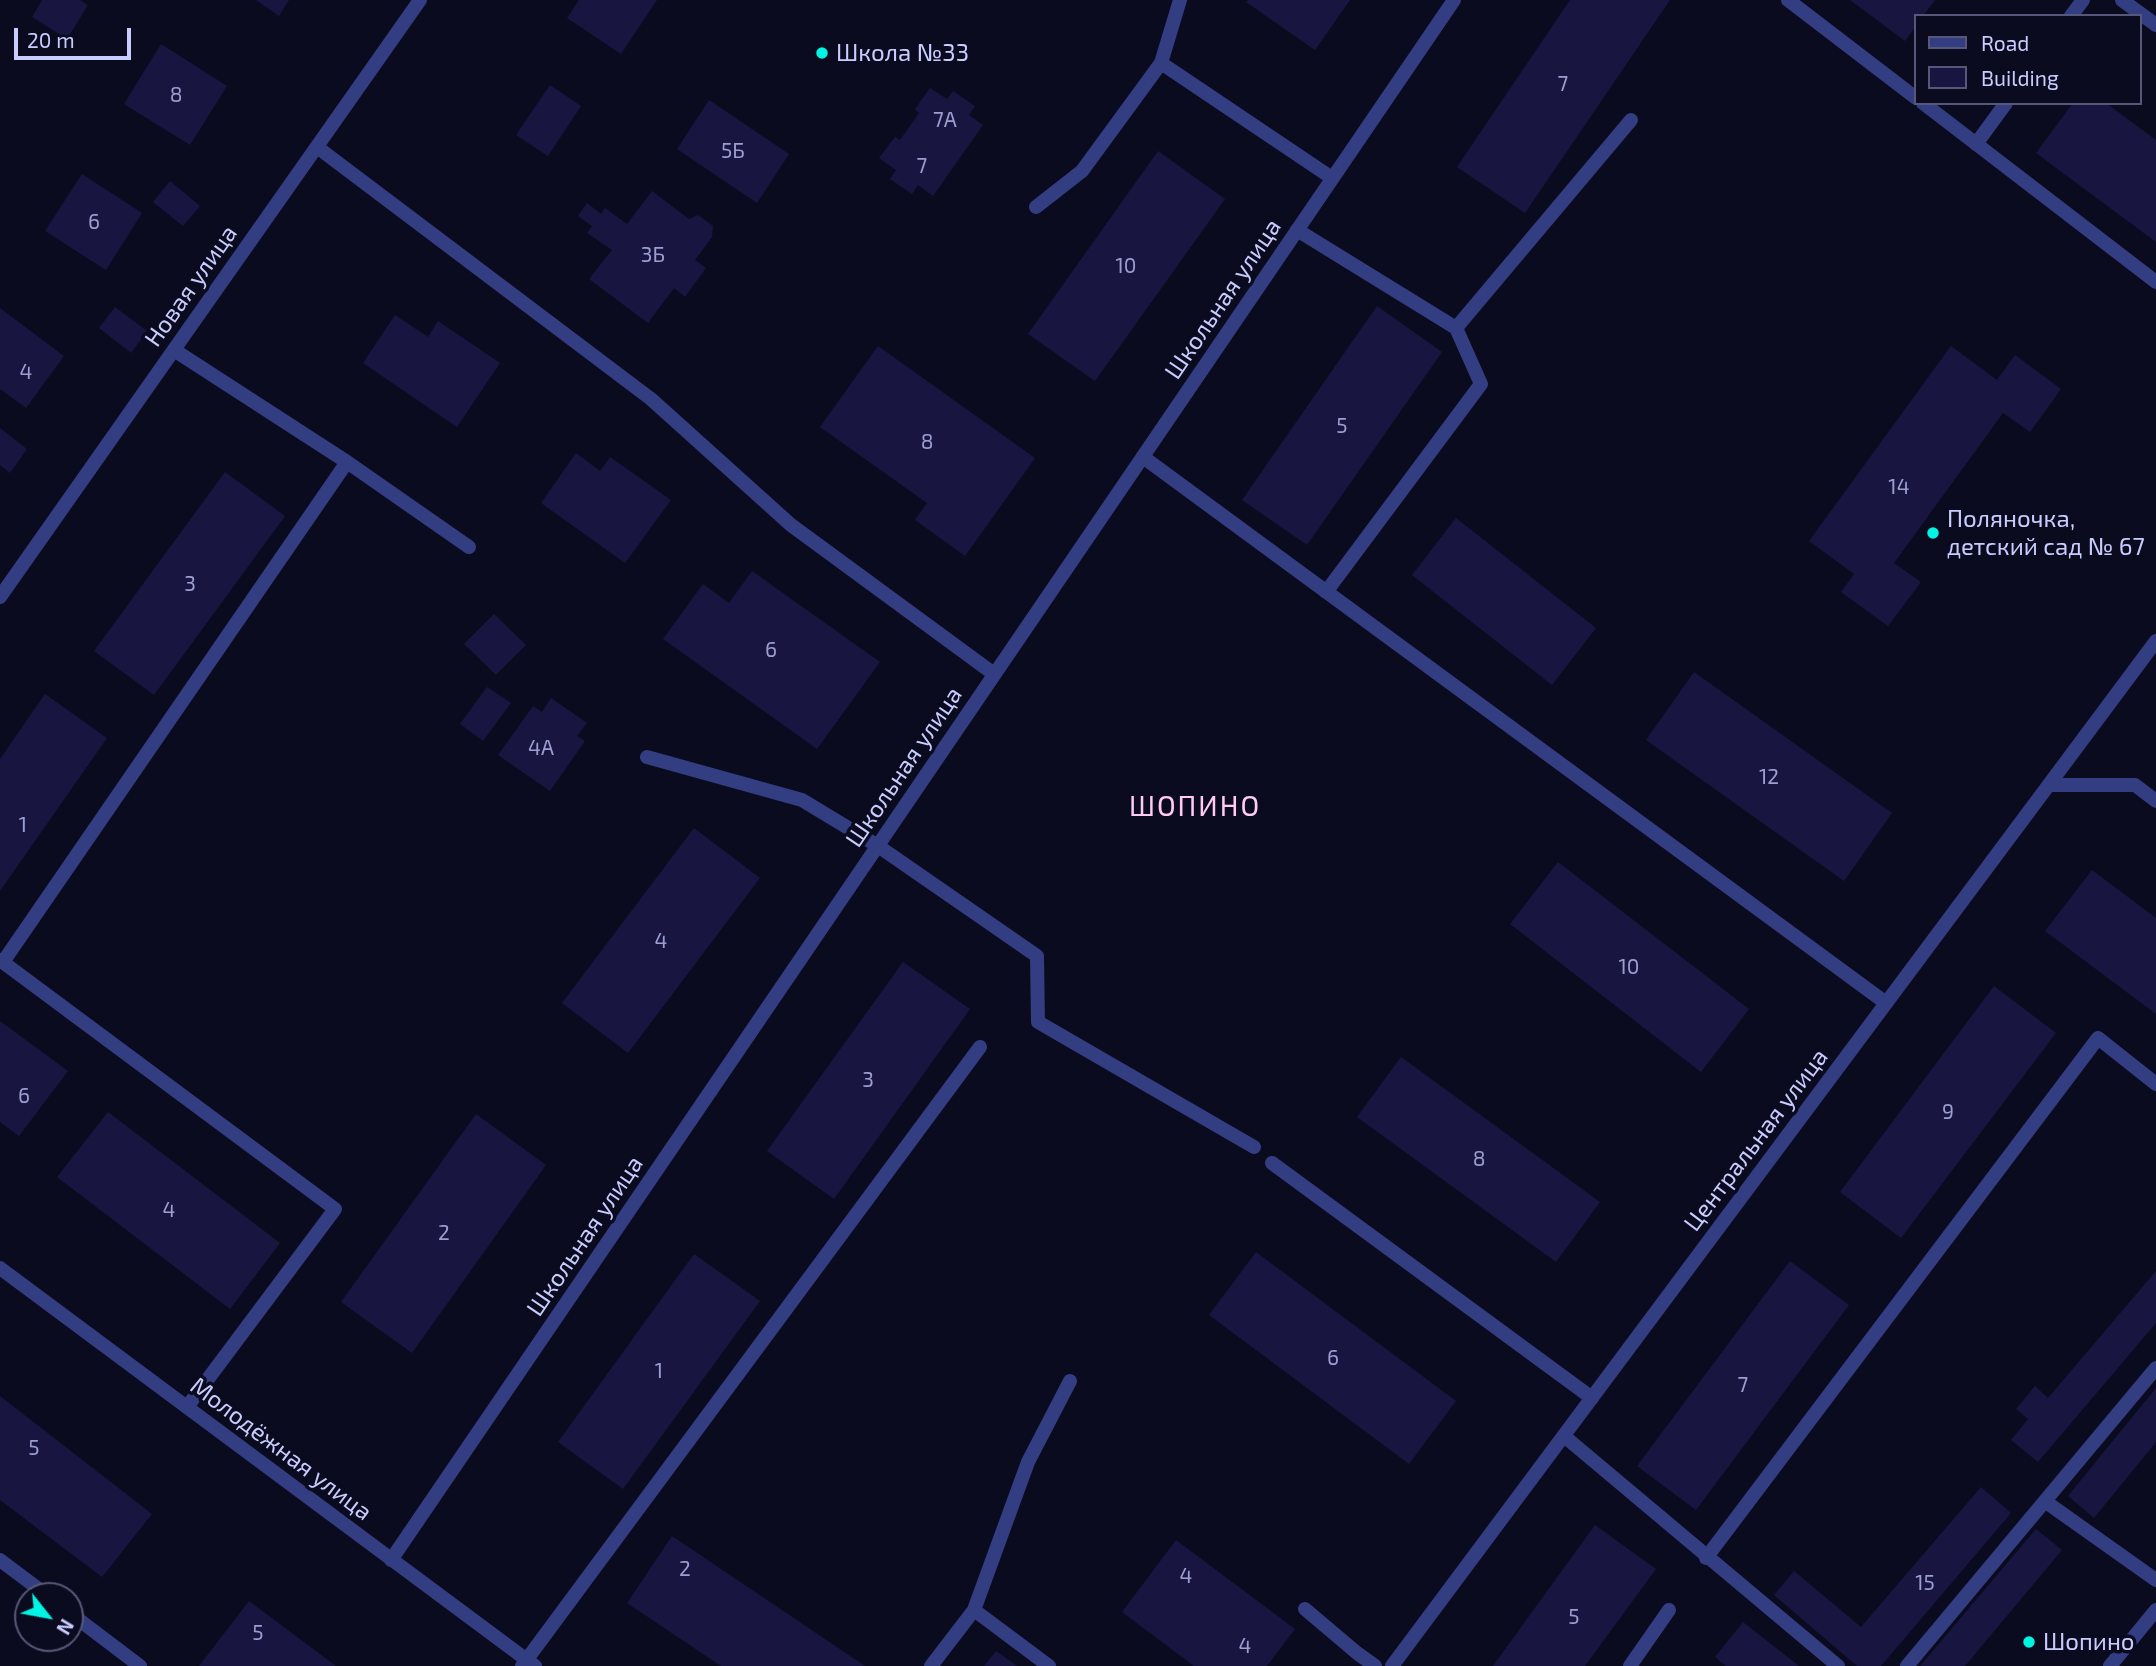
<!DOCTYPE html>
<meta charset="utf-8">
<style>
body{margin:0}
#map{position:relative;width:2156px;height:1666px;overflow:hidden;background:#0b0b1f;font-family:"Exo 2",sans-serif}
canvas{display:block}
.legend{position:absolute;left:1914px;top:14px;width:228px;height:91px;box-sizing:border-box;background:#0b0b1f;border:2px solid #575879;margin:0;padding:9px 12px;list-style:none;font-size:21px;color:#c9ccff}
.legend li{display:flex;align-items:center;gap:14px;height:35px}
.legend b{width:35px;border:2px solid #575879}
.north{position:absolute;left:14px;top:1582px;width:70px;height:70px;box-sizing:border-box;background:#0b0b1f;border:2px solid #575879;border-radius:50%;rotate:121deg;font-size:19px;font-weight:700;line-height:28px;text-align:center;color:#c9ccff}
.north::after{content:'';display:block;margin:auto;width:24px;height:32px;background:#00f4e4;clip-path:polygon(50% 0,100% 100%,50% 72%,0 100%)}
.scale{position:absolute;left:14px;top:28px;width:117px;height:32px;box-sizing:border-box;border:4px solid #c9ccff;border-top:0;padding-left:9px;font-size:21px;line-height:24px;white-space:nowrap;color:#c9ccff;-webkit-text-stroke:5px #0b0b1f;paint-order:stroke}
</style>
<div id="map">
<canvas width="2156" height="1666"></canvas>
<ul class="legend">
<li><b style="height:9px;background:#333d81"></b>Road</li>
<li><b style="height:19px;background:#181641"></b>Building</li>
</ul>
<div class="north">N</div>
<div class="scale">20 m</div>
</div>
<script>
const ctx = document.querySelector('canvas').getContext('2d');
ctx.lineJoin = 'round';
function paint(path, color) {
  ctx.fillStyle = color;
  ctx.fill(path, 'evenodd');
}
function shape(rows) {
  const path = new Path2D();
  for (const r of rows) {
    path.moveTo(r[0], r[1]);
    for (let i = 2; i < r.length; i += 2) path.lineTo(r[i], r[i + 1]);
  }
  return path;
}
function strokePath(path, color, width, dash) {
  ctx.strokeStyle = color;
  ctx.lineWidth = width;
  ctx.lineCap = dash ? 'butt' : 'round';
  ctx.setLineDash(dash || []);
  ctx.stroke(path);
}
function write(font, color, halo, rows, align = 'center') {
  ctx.font = font + ' "Exo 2",sans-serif';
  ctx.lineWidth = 7;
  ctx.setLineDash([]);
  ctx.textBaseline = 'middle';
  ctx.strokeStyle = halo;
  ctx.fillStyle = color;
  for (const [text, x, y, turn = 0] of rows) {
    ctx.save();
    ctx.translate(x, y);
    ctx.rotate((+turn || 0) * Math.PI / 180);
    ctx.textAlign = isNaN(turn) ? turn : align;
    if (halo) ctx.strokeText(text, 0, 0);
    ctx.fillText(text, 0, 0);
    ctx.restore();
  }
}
paint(shape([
 [42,0,80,0,88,5,67,39,32,17],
 [256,0,289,0,279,16],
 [579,0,657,0,621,54,567,18],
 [1248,0,1350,0,1315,50,1246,2],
 [1570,0,1670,0,1525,213,1457,167],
 [1850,0,1935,0,1923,16,1916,16,1916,26,1905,41],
 [161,44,227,86,190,145,124,104],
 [550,85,581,106,548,156,516,135],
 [930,88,947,99,953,91,975,106,969,115,983,125,933,196,918,185,912,194,890,179,896,170,879,158,895,137,900,140,919,113,915,109],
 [709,100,789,154,757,203,677,149],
 [2073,103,2106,103,2156,140,2156,242,2036,153],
 [1158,151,1225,199,1095,381,1028,334],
 [82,174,142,213,106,270,45,231],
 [170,181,200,206,183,226,153,202],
 [652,191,689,219,698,215,713,226,712,237,695,260,706,268,685,297,674,288,648,323,589,279,612,250,587,233,592,226,578,216,587,203,601,214,605,208,627,224],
 [1377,306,1442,352,1307,545,1242,500],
 [115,307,147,331,131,353,99,328],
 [0,308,64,356,26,408,0,389],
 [395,315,428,337,438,321,500,363,457,427,363,363],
 [878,346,1035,458,965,556,915,520,927,503,820,427],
 [1951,346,1997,380,2015,355,2061,389,2030,432,2003,413,1894,563,1921,582,1888,626,1841,592,1854,574,1809,541],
 [0,428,27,449,10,473,0,465],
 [576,453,600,471,610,457,671,500,625,563,541,503],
 [225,472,285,516,154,695,94,651],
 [1456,518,1596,628,1552,685,1412,575],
 [752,571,880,662,817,749,663,639,703,584,729,603],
 [494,614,526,645,496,675,464,644],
 [1694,672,1892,813,1844,881,1646,740],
 [487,687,511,703,483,741,460,724],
 [45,694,107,738,0,891,0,759],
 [551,698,587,723,577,736,585,741,550,791,498,755,533,706,542,712],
 [694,828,760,878,628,1053,562,1003],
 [1558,862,1749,1009,1701,1072,1510,924],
 [2092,870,2156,918,2156,1014,2045,931],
 [903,962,970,1009,834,1199,767,1151],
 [1994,986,2056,1033,1901,1238,1840,1192],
 [0,1021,68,1071,19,1136,0,1122],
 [1401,1057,1600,1202,1556,1262,1357,1117],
 [108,1112,280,1243,230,1309,57,1177],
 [476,1114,546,1165,412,1353,341,1302],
 [1256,1252,1456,1401,1409,1464,1209,1315],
 [694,1254,760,1301,623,1489,558,1442],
 [1790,1261,1849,1305,1696,1510,1637,1466],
 [2156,1271,2156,1323,2038,1462,2011,1440,2028,1419,2016,1409,2035,1386,2048,1398],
 [2156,1388,2156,1442,2094,1518,2068,1496],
 [0,1396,152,1514,102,1577,0,1500],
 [1981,1487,2011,1513,1881,1666,1857,1666,1774,1595,1794,1571,1861,1627],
 [1595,1525,1656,1569,1585,1666,1493,1666],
 [2036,1529,2062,1550,1965,1666,1920,1666],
 [672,1536,865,1666,721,1666,627,1603],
 [1176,1540,1295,1629,1267,1666,1194,1666,1122,1612],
 [249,1601,336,1666,199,1666],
 [1743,1622,1799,1666,1726,1666,1715,1657],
 [996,1651,1017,1666,984,1666]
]), '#181641');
strokePath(shape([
 [1788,0,1916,98],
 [2071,16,2083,0],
 [1161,63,1332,178],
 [1923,103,2156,282],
 [1976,144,2006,103],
 [317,147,651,399,791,525,994,674],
 [1036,207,1082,171,1161,63,1180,0],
 [1297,230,1456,328,1631,120],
 [1143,457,1886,1003],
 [347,462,469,547],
 [1326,592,1481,384,1456,328],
 [647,757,802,800,878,846,1037,956,1038,1022,1254,1147],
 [2049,785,2135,785,2156,801],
 [0,960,335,1209,187,1407],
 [3,962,347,462,174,350],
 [1272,1163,1592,1398],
 [1564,1436,1838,1666],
 [2046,1502,2156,1580],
 [1706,1558,2098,1038,2156,1084],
 [0,1560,48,1596],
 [1305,1609,1357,1653,1375,1666],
 [974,1610,1028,1462,1070,1381],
 [70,1613,140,1666],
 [522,1666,980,1047],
 [931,1666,974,1610,1049,1666],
 [1630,1666,1669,1610],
 [1907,1666,2156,1368]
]), '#333d81', 14);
strokePath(shape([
 [2122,0,2156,25],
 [0,597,420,0],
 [391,1560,1454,0],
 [1392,1666,2156,641]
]), '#333d81', 14);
strokePath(shape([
 [0,1268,535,1666],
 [2110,1666,2156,1610]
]), '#333d81', 14);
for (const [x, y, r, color] of [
 [822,53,7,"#00f4e4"],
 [1933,533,7,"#00f4e4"],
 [2029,1642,7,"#00f4e4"]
]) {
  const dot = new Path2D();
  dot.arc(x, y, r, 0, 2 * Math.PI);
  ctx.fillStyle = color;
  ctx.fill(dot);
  strokePath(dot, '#0b0b1f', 2.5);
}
write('21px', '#9d9ed0', null, [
 ["7",1563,84],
 ["8",176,95],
 ["7А",945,120],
 ["5Б",733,151],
 ["7",922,166],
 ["6",94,222],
 ["3Б",653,255],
 ["10",1126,266],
 ["4",26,372],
 ["5",1342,426],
 ["8",927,442],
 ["14",1899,487],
 ["3",190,584],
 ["6",771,650],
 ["4А",541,748],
 ["12",1769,777],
 ["1",23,825],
 ["4",661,941],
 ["10",1629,967],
 ["3",868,1080],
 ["6",24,1096],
 ["9",1948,1112],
 ["8",1479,1159],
 ["4",169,1210],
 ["2",444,1233],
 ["6",1333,1358],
 ["1",659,1371],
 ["7",1743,1385],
 ["5",34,1448],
 ["2",685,1569],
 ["4",1186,1576],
 ["15",1925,1583],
 ["5",1574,1617],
 ["5",258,1633],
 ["4",1245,1646]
]);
write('24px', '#c9ccff', '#0b0b1f', [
 ["Школа №33",836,53],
 ["Поляночка,",1947,519],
 ["детский сад № 67",1947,547],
 ["Шопино",2043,1642]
], 'left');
write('24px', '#c9ccff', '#0b0b1f', [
 ["Новая улица",191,286,-55],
 ["Школьная улица",1223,299,-56],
 ["Школьная улица",904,767,-56],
 ["Центральная улица",1756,1140,-53],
 ["Школьная улица",585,1236,-56],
 ["Молодёжная улица",281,1449,37]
]);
ctx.letterSpacing = '2px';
write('28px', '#ffcbf5', '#0b0b1f', [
 ["ШОПИНО",1195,807]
]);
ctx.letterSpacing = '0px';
</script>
